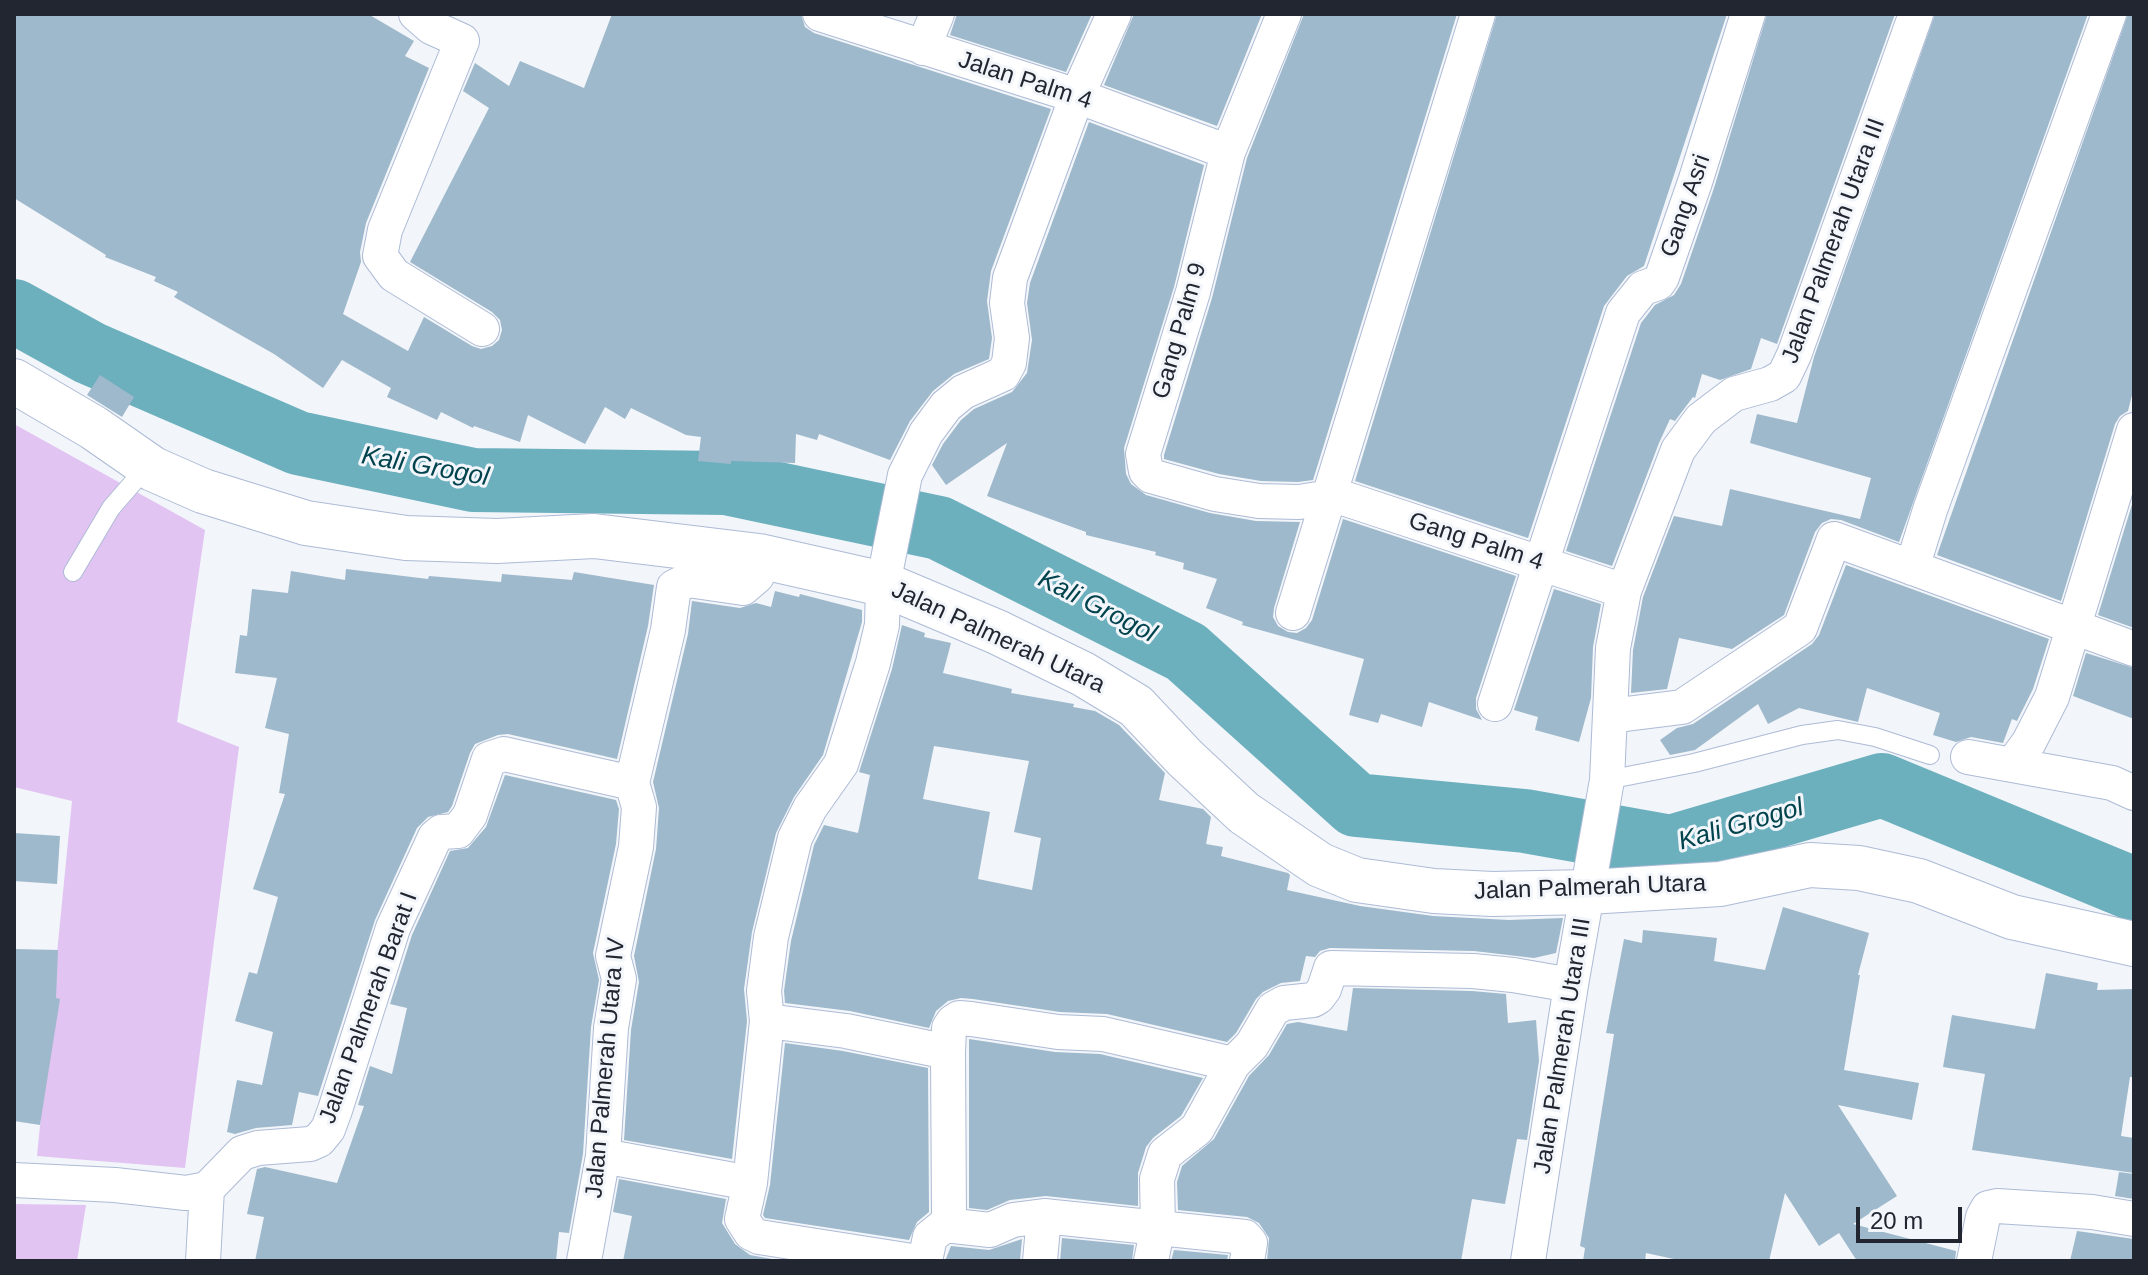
<!DOCTYPE html>
<style>
body{margin:0}
#map{position:relative;width:2148px;height:1275px;overflow:hidden;background:#f2f5fa;font-family:Arial,sans-serif}
canvas{display:block}
.frame{position:absolute;inset:0;border:16px solid #212630;pointer-events:none}
.scale{position:absolute;left:1856px;top:1207px;width:106px;height:36px;box-sizing:border-box;border:4px solid #212630;border-top:0;padding-left:10px;font-size:24px;line-height:28px;white-space:nowrap;color:#212630;-webkit-text-stroke:6px #f2f5fa;paint-order:stroke}
</style>
<div id="map">
<canvas width="2148" height="1275"></canvas>
<div class="frame"></div>
<div class="scale">20 m</div>
</div>
<script>
const ctx = document.querySelector('canvas').getContext('2d');
ctx.lineJoin = 'round';
function paint(path, color) {
  ctx.fillStyle = color;
  ctx.fill(path, 'evenodd');
}
function shape(rows) {
  const path = new Path2D();
  for (const r of rows) {
    path.moveTo(r[0], r[1]);
    for (let i = 2; i < r.length; i += 2) path.lineTo(r[i], r[i + 1]);
  }
  return path;
}
function strokePath(path, color, width, dash) {
  ctx.strokeStyle = color;
  ctx.lineWidth = width;
  ctx.lineCap = dash ? 'butt' : 'round';
  ctx.setLineDash(dash || []);
  ctx.stroke(path);
}
function write(font, color, halo, rows, align = 'center') {
  ctx.font = font + ' Arial,sans-serif';
  ctx.lineWidth = 6;
  ctx.setLineDash([]);
  ctx.textBaseline = 'middle';
  ctx.strokeStyle = halo;
  ctx.fillStyle = color;
  for (const [text, x, y, turn = 0] of rows) {
    ctx.save();
    ctx.translate(x, y);
    ctx.rotate((+turn || 0) * Math.PI / 180);
    ctx.textAlign = isNaN(turn) ? turn : align;
    if (halo) ctx.strokeText(text, 0, 0);
    ctx.fillText(text, 0, 0);
    ctx.restore();
  }
}
paint(shape([
 [14,424,205,530,177,722,239,747,185,1168,37,1156,72,801,14,787],
 [14,1204,86,1205,77,1261,14,1261]
]), '#e2c4f2');
strokePath(shape([
 [14,311,90,353,298,443,473,480,726,483,939,528,1186,652,1356,805,1525,821,1671,847,1882,785,2134,889]
]), '#6cb0be', 64);
paint(shape([
 [14,14,368,14,414,41,405,56,429,68,366,223,360,252,361,262,343,314,408,351,424,317,472,346,481,349,492,346,499,340,502,330,500,320,492,312,410,262,489,108,463,91,475,63,509,86,520,61,584,88,612,14,801,14,805,27,814,33,1051,109,991,271,987,301,992,338,989,359,954,374,933,391,910,421,890,460,819,434,817,440,796,434,795,463,731,461,731,464,698,461,701,437,686,435,631,408,625,419,605,407,585,444,528,415,520,442,474,426,473,428,441,412,437,420,387,397,391,388,342,360,323,388,274,354,174,297,178,292,154,281,156,277,105,257,106,255,14,198],
 [957,14,1092,14,1066,72,950,35],
 [1134,14,1262,14,1217,126,1104,85],
 [1304,14,1457,14,1313,480,1298,482,1261,481,1219,474,1164,459,1164,455,1212,298,1247,158],
 [1497,14,1727,14,1644,266,1627,276,1604,306,1528,538,1355,481],
 [1767,14,1895,14,1777,344,1761,338,1751,369,1720,380,1702,374,1695,398,1693,397,1675,421,1670,419,1659,443,1612,566,1566,551,1641,323,1655,305,1674,295,1681,284,1714,188],
 [1935,14,2088,14,1899,542,1841,520,1831,519,1822,523,1815,532,1784,615,1732,649,1679,638,1667,689,1631,693,1633,650,1643,597,1674,516,1722,526,1730,489,1860,519,1871,478,1750,443,1757,414,1797,423,1814,357],
 [2128,14,2134,14,2134,387,2128,411,2120,416,2115,424,2061,601,1937,555],
 [1089,122,1204,165,1174,287,1124,448,1126,474,1131,484,1146,495,1210,513,1256,521,1300,522,1274,608,1273,617,1278,626,1288,632,1297,633,1306,628,1312,620,1343,519,1516,576,1476,698,1476,709,1482,720,1429,702,1422,727,1381,714,1378,723,1349,715,1364,659,1242,625,1243,622,1206,608,1217,579,1183,569,1184,563,1155,555,1156,552,1086,535,1086,532,987,496,1007,443,946,485,932,465,943,444,961,420,974,409,1012,392,1027,373,1032,340,1027,303,1030,283],
 [100,375,134,397,122,417,87,395],
 [2134,498,2134,628,2098,615],
 [1846,565,2049,639,2033,689,2017,721,2012,719,2003,743,1971,737,1956,742,1933,735,1940,713,1867,688,1858,722,1799,708,1768,724,1758,704,1695,750,1670,755,1660,740,1677,728,1693,724,1812,644,1819,635],
 [346,569,428,579,429,576,501,582,502,574,572,580,574,572,654,585,648,626,617,759,508,734,498,735,475,744,470,753,452,806,448,812,428,817,417,828,375,920,318,1096,299,1092,292,1125,256,1128,235,1134,227,1132,237,1080,262,1085,273,1032,235,1021,249,972,257,974,278,897,253,889,285,794,279,793,289,734,265,728,277,678,235,673,240,635,247,636,252,589,288,593,291,571,345,580],
 [1554,589,1601,604,1593,647,1591,698,1579,742,1535,730,1538,717,1514,710],
 [775,591,799,597,800,594,862,610,862,622,823,755,794,797,776,833,752,932,744,989,747,1021,732,1159,624,1140,631,1030,639,982,634,956,656,849,659,808,653,782,688,634,692,601,740,608,756,603,771,607],
 [902,625,925,633,924,637,951,643,943,673,1012,689,1011,693,1074,704,1073,707,1095,711,1119,725,1165,773,1159,800,1203,809,1211,817,1206,844,1223,847,1221,856,1288,873,1290,875,1287,890,1360,906,1433,916,1509,920,1563,918,1556,953,1534,958,1474,951,1330,948,1320,951,1315,957,1306,956,1300,981,1281,983,1263,992,1256,999,1236,1033,1227,1042,1107,1014,1060,1012,973,999,961,998,948,1001,936,1011,929,1028,850,1011,785,1003,784,991,791,941,814,845,824,825,858,833,870,775,859,772,892,669],
 [934,746,1029,761,1014,832,1041,838,1032,890,978,879,990,812,923,799],
 [2086,653,2134,668,2134,719,2073,696],
 [505,775,616,800,619,809,616,844,593,953,599,980,591,1027,583,1154,569,1233,559,1232,556,1261,255,1261,264,1217,247,1214,257,1169,265,1167,337,1183,364,1106,358,1105,370,1066,392,1074,407,1008,390,1004,412,935,450,851,468,848,486,827],
 [14,833,60,836,57,884,14,881],
 [1783,907,1869,933,1858,975,1860,975,1844,1070,1919,1083,1912,1120,1838,1105,1897,1196,1853,1224,1956,1251,1955,1261,1857,1261,1839,1233,1819,1246,1785,1193,1769,1261,1683,1261,1646,1253,1645,1261,1583,1261,1585,1248,1580,1246,1614,1034,1606,1033,1624,939,1642,943,1643,930,1717,938,1714,961,1765,970],
 [14,949,58,950,56,998,60,999,40,1125,14,1121],
 [2046,973,2098,983,2097,990,2134,989,2134,1077,2130,1077,2121,1136,2134,1138,2134,1173,1972,1150,1985,1074,1943,1067,1952,1015,2035,1029],
 [1353,988,1472,991,1506,994,1508,1023,1536,1020,1539,1061,1527,1140,1517,1139,1505,1204,1472,1199,1461,1261,1267,1261,1269,1238,1259,1223,1247,1217,1178,1210,1177,1182,1182,1166,1214,1139,1249,1076,1269,1055,1287,1024,1298,1022,1347,1031],
 [969,1039,1055,1052,1100,1054,1203,1078,1181,1116,1153,1138,1146,1147,1138,1173,1138,1206,1046,1196,1010,1200,987,1210,969,1208],
 [785,1043,843,1051,928,1068,929,1212,917,1222,909,1240,765,1218,763,1215,770,1185],
 [2119,1172,2134,1174,2134,1199,2115,1196],
 [619,1179,726,1199,722,1223,735,1244,750,1255,783,1261,623,1261,632,1216,613,1212],
 [2077,1231,2134,1239,2134,1261,2070,1261],
 [1062,1238,1134,1245,1132,1261,1060,1261],
 [1022,1239,1020,1261,945,1261,951,1246,989,1250],
 [1174,1250,1228,1255,1227,1261,1171,1261]
]), '#9eb9cb');
const service = shape([
 [73,572,111,508,137,478,153,469],
 [1607,780,1694,763,1802,735,1838,730,1875,737,1930,755]
]);
const minor = shape([
 [416,14,431,27,462,41,385,230,380,256,394,275,482,329],
 [820,14,1077,96,1228,152],
 [1284,14,1228,152,1193,292,1143,454,1146,471,1151,476,1215,494,1259,501,1299,502,1337,496,1624,591],
 [923,48,937,14],
 [1912,568,1930,510,2109,14],
 [1293,613,1478,14],
 [1495,704,1623,313,1643,288,1658,283,1662,277,1695,182,1748,14],
 [1610,716,1682,707,1800,628,1834,539,2134,649],
 [1968,757,2112,783,2134,793],
 [2013,764,2029,742,2052,697,2134,430],
 [632,783,668,630,674,587,688,580,743,588,757,576,759,556],
 [767,1021,846,1031,948,1052],
 [603,1156,750,1183],
 [14,1180,115,1185,186,1193,207,1189,242,1153,258,1148,310,1144,319,1140,328,1129,335,1110,393,928,435,837,441,832,458,831,470,815,489,759,504,754,632,783],
 [945,1225,990,1230,1013,1220,1044,1216],
 [203,1261,207,1189],
 [584,1261,603,1156,611,1028,619,979,613,956,636,847,639,807,632,783],
 [912,1261,759,1237,751,1233,742,1219,750,1183,767,1021,764,991,771,937,795,838,810,808,841,764,873,663,882,625,883,584,905,475,926,433,946,406,963,392,1003,374,1009,363,1012,338,1007,303,1010,278,1077,96,1114,14],
 [915,1261,926,1256,930,1237,945,1225,949,1218,948,1052,949,1028,953,1022,959,1018,971,1019,1058,1032,1103,1034,1233,1064],
 [1040,1261,1044,1216,1245,1237,1250,1243,1247,1261],
 [1151,1261,1158,1226,1157,1179,1165,1154,1197,1129,1233,1064,1252,1045,1273,1009,1284,1003,1313,1000,1318,997,1324,989,1331,968,1473,971,1513,975,1571,985],
 [1528,1261,1571,985,1607,780,1613,648,1624,591,1678,450,1701,419,1734,394,1770,384,1784,376,1794,355,1916,14],
 [1974,1261,1983,1217,1988,1208,1997,1206,2092,1212,2134,1219]
]);
const tertiary = shape([
 [14,381,94,428,153,469,203,491,306,523,406,538,497,541,594,536,759,556,883,584,997,632,1083,674,1136,706,1185,758,1244,813,1320,865,1357,880,1434,891,1492,894,1588,892,1720,884,1810,865,1859,868,1919,881,2012,917,2134,944]
]);
strokePath(service, '#adbbd5', 20);
strokePath(minor, '#adbbd5', 36);
strokePath(tertiary, '#adbbd5', 46);
strokePath(service, '#fff', 18);
strokePath(minor, '#fff', 34);
strokePath(tertiary, '#fff', 44);
write('24px', '#212630', '#f2f5fa', [
 ["Jalan Palm 4",1025,81,18],
 ["Gang Asri",1686,206,-71],
 ["Jalan Palmerah Utara III",1834,241,-70],
 ["Gang Palm 9",1180,331,-74],
 ["Gang Palm 4",1476,542,18],
 ["Jalan Palmerah Utara",998,638,25],
 ["Jalan Palmerah Utara",1590,888,-2],
 ["Jalan Palmerah Barat I",369,1008,-70],
 ["Jalan Palmerah Utara III",1563,1046,-81],
 ["Jalan Palmerah Utara IV",606,1068,-85]
]);
write('italic 26px', '#00434d', '#f2f5fa', [
 ["Kali Grogol",425,467,10],
 ["Kali Grogol",1097,607,27],
 ["Kali Grogol",1741,825,-16]
]);
</script>
